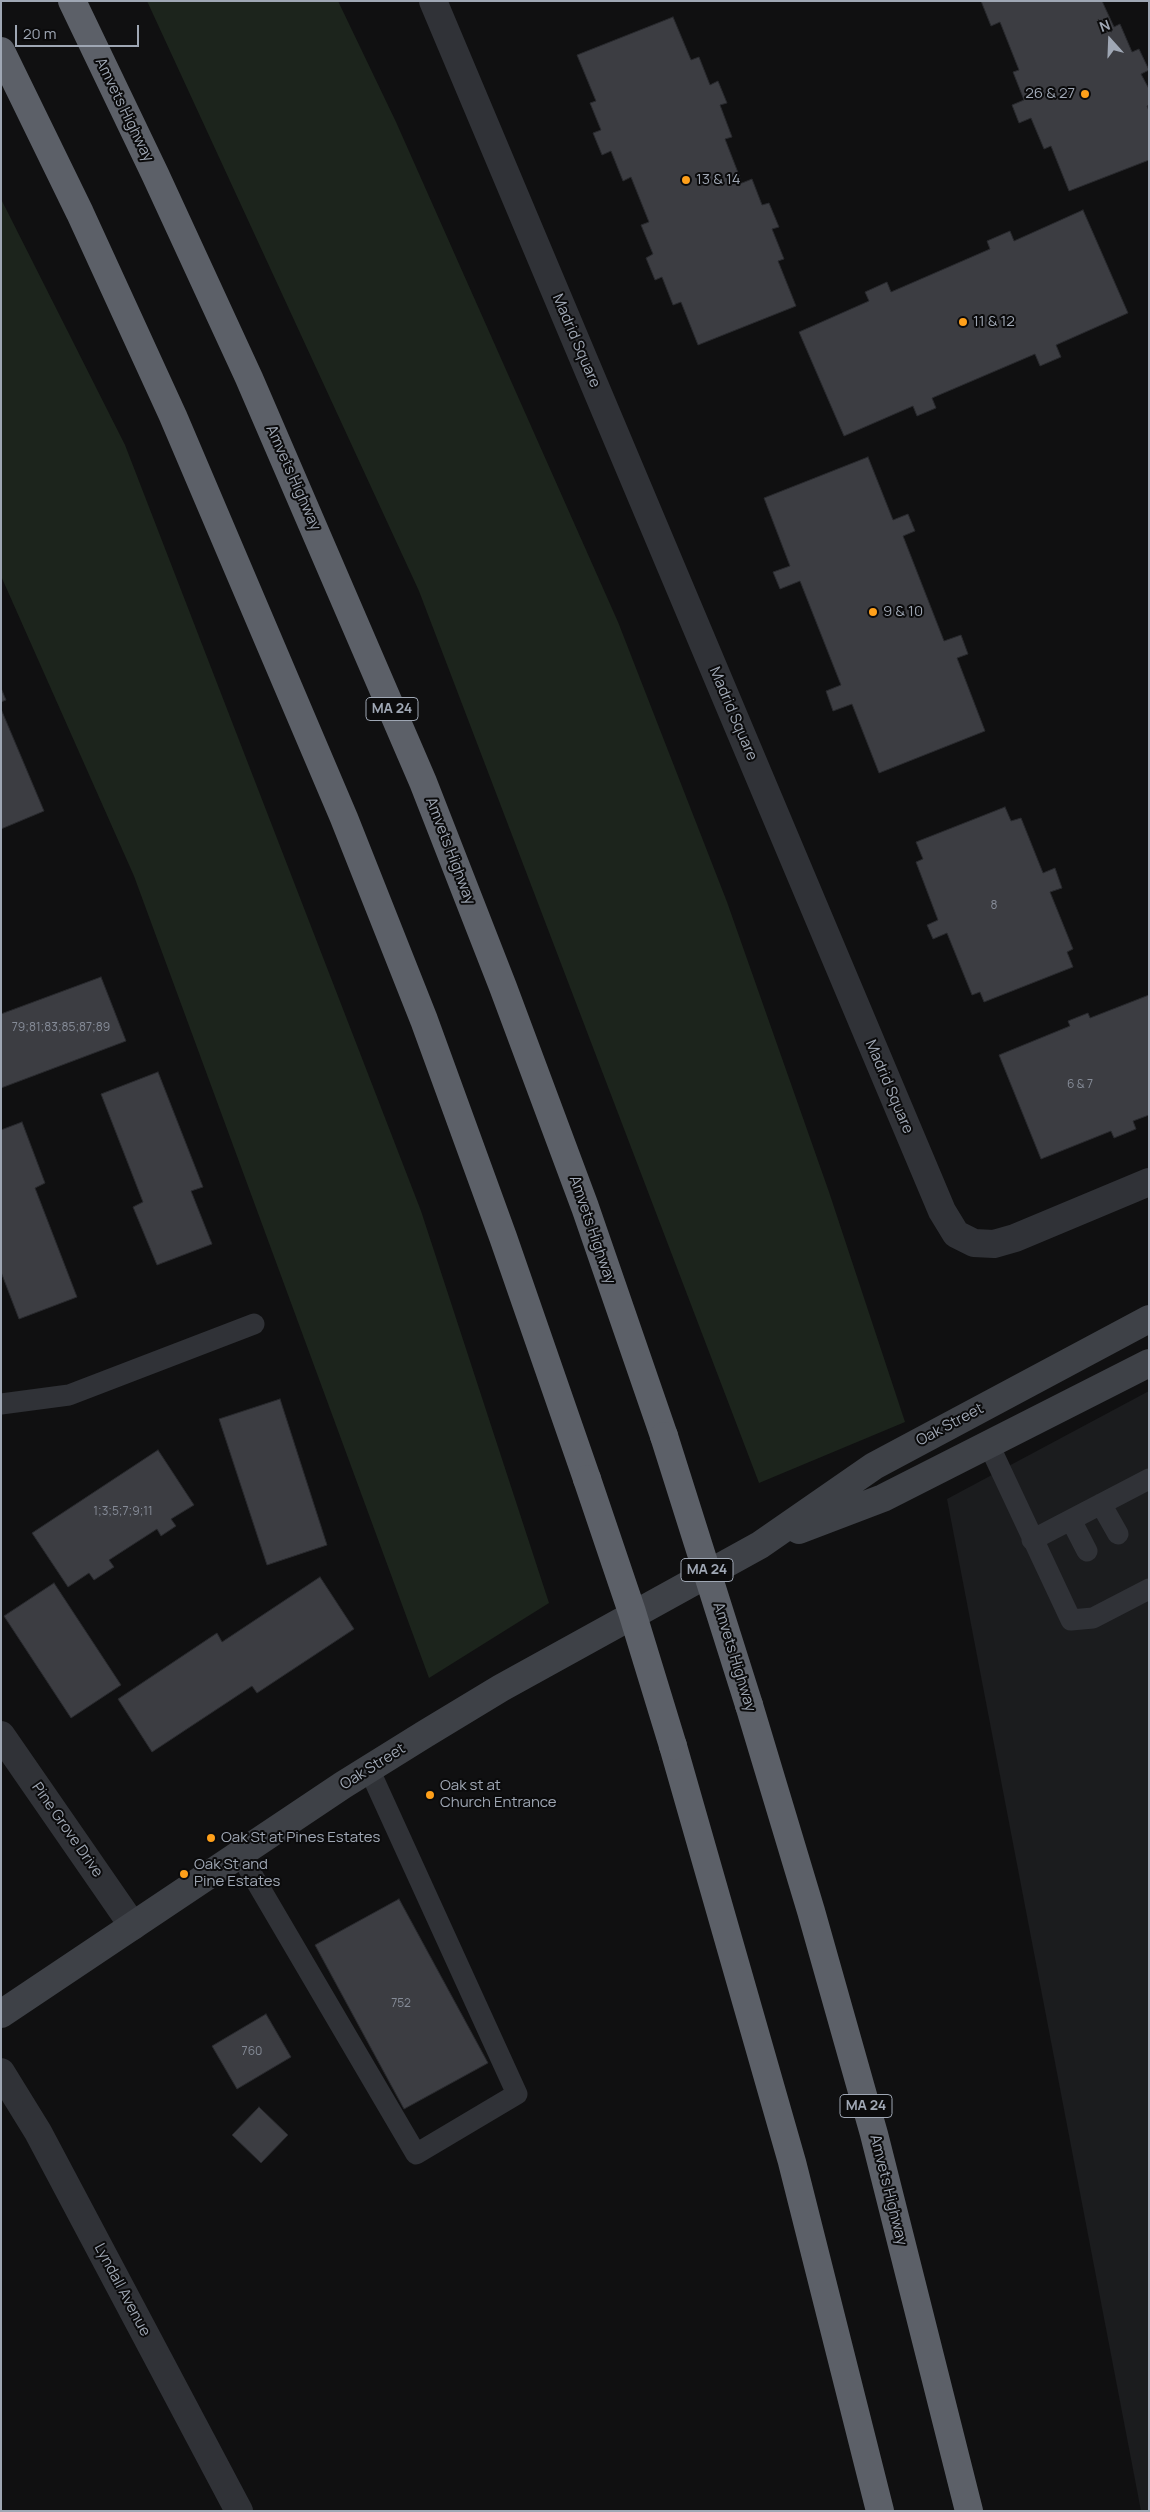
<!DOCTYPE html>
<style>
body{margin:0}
#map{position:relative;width:1150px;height:2512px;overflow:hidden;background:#101011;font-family:Manrope,sans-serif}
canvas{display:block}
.frame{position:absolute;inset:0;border:2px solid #9fa7b4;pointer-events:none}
.north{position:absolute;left:1085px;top:15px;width:50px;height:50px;-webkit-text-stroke:4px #0b0b0c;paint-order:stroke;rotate:340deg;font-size:14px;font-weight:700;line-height:20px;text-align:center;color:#9fa7b4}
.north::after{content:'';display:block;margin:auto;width:18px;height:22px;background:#9fa7b4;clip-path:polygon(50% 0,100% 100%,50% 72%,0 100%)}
.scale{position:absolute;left:15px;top:25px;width:124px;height:22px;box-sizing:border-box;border:2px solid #9fa7b4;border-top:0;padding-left:6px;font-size:15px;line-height:18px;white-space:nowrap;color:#9fa7b4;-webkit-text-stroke:4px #0b0b0c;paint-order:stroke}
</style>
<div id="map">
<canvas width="1150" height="2512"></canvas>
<div class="frame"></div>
<div class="north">N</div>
<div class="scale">20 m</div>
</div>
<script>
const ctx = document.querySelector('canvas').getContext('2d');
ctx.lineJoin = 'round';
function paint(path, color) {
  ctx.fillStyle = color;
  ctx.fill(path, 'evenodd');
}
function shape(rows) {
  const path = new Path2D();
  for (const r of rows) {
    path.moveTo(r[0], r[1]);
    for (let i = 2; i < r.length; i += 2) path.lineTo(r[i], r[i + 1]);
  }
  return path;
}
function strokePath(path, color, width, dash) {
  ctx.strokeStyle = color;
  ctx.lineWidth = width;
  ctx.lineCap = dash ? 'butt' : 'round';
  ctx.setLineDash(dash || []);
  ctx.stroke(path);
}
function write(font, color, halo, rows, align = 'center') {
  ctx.font = font + ' Manrope,sans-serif';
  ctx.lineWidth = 4;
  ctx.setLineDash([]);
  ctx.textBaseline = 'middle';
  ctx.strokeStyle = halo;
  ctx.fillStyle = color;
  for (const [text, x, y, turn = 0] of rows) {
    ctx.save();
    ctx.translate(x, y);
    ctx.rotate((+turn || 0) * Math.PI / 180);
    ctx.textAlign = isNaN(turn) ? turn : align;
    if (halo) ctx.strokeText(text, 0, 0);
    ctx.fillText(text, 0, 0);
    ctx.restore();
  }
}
paint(shape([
 [1149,1391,1149,2511,1141,2511,947,1499]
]), '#1b1c1e');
paint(shape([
 [147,1,338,1,396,122,618,622,727,902,829,1192,905,1422,759,1483,419,591],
 [1,199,125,445,421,1211,549,1603,429,1678,134,876,1,576]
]), '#1c241c');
const building = shape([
 [981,1,1102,1,1114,27,1120,24,1132,52,1139,49,1149,70,1141,74,1149,89,1149,105,1147,106,1149,111,1149,160,1069,191,1051,146,1044,149,1031,118,1019,123,1012,105,1024,100,1013,72,1019,70,1000,22,991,26,981,1],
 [673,17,691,60,699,57,710,85,718,81,727,103,720,105,732,137,725,139,742,183,752,179,762,205,769,203,779,227,772,229,784,259,778,261,796,306,698,345,681,302,673,305,662,277,655,280,646,258,653,254,641,225,649,222,631,177,623,181,611,151,602,155,593,133,601,130,590,103,596,101,577,55,673,17],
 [1083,210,1128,313,1056,345,1061,357,1040,366,1035,354,932,398,936,408,917,416,913,406,844,436,799,332,869,301,865,292,887,282,891,292,990,249,987,241,1010,231,1014,241,1083,210],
 [868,457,893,520,908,514,915,531,903,536,944,641,961,635,968,654,957,658,985,731,879,773,852,704,833,711,826,691,841,685,800,581,780,589,773,572,790,566,764,498,868,457],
 [1,688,6,700,1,702,1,688],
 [1,709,44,811,1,829,1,709],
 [1005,807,1011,821,1021,818,1043,873,1055,868,1062,888,1050,892,1073,949,1067,952,1073,967,984,1002,980,992,972,995,947,933,933,939,927,925,938,920,916,862,923,859,916,842,1005,807],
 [101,977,126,1041,1,1088,1,1014,101,977],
 [1149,995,1149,1115,1133,1121,1136,1129,1114,1138,1111,1131,1041,1159,999,1055,1070,1026,1068,1021,1088,1013,1090,1018,1149,995],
 [158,1072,203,1187,191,1191,212,1244,157,1265,133,1207,143,1202,101,1094,158,1072],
 [22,1122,45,1183,35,1188,77,1297,19,1319,1,1272,1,1130,22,1122],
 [280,1399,327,1545,267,1565,219,1419,280,1399],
 [158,1450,194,1505,171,1519,176,1526,161,1536,157,1529,109,1560,114,1567,94,1580,89,1573,68,1587,32,1533,158,1450],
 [320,1577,354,1629,257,1693,252,1686,152,1752,118,1699,217,1633,222,1642,320,1577],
 [54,1583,121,1685,71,1718,4,1616,54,1583],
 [399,1899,488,2063,404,2109,315,1945,399,1899],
 [266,2014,291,2057,237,2089,212,2046,266,2014],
 [259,2107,288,2135,261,2163,232,2135,259,2107]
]);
paint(building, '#3c3d42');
strokePath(building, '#292a2e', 1);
strokePath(shape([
 [1,1404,69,1395,254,1324],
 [989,1445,1071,1620,1093,1618,1149,1589],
 [1101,1504,1118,1534],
 [1071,1520,1087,1551],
 [1032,1540,1149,1479],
 [240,1854,416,2154,517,2094,369,1769]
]), '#303237', 21);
strokePath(shape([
 [433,1,942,1211,956,1234,974,1243,994,1244,1015,1238,1149,1182],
 [1,1735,133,1926],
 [1,2072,38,2132,239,2511]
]), '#303237', 28);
strokePath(shape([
 [799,1530,883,1498,1149,1363],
 [1,2014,343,1785,425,1734,501,1688,760,1545,874,1466,1149,1319]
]), '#3e4147', 28);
strokePath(shape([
 [72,1,155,174,249,378,423,782,503,987,585,1207,664,1436],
 [1,51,80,213,173,416,344,818,424,1020,503,1237,587,1479],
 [749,1705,811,1911,874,2134,969,2511],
 [673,1746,792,2162,880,2511]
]), '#5c6068', 28);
strokePath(shape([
 [664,1436,749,1705],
 [587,1479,632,1612,673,1746]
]), '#5c6068', 28);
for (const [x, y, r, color] of [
 [1085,94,5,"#ffa01a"],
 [686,180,5,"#ffa01a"],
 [963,322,5,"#ffa01a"],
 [873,612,5,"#ffa01a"],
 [430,1795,5,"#ffa01a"],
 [211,1838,5,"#ffa01a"],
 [184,1874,5,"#ffa01a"]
]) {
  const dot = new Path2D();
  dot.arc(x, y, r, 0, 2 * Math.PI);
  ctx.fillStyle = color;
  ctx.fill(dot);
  strokePath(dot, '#0b0b0c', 2);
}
write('12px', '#868c98', null, [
 ["8",994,906],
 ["79;81;83;85;87;89",61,1028],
 ["6 & 7",1080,1085],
 ["1;3;5;7;9;11",123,1512],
 ["752",401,2004],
 ["760",252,2052]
]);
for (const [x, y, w] of [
 [392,709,52],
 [707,1570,52],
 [866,2106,52]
]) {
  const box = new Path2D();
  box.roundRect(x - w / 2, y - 11.5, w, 23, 4);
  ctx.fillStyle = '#0b0b0c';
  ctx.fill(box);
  strokePath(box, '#9fa7b4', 1);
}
write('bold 14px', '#9fa7b4', null, [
 ["MA 24",392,709],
 ["MA 24",707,1570],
 ["MA 24",866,2106]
]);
write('15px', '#9fa7b4', '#0b0b0c', [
 ["26 & 27",1075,94,"right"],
 ["13 & 14",696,180],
 ["11 & 12",973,322],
 ["9 & 10",883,612],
 ["Oak st at",440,1786],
 ["Church Entrance",440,1803],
 ["Oak St at Pines Estates",221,1838],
 ["Oak St and",194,1865],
 ["Pine Estates",194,1882]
], 'left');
write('15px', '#9fa7b4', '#0b0b0c', [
 ["Amvets Highway",124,110,64],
 ["Madrid Square",576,341,67],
 ["Amvets Highway",293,478,66],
 ["Madrid Square",733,714,67],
 ["Amvets Highway",450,851,69],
 ["Madrid Square",889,1087,67],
 ["Amvets Highway",592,1230,71],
 ["Oak Street",950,1425,-28],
 ["Amvets Highway",734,1657,73],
 ["Oak Street",373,1767,-32],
 ["Pine Grove Drive",67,1830,55],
 ["Amvets Highway",888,2190,76],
 ["Lyndall Avenue",122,2290,62]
]);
</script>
